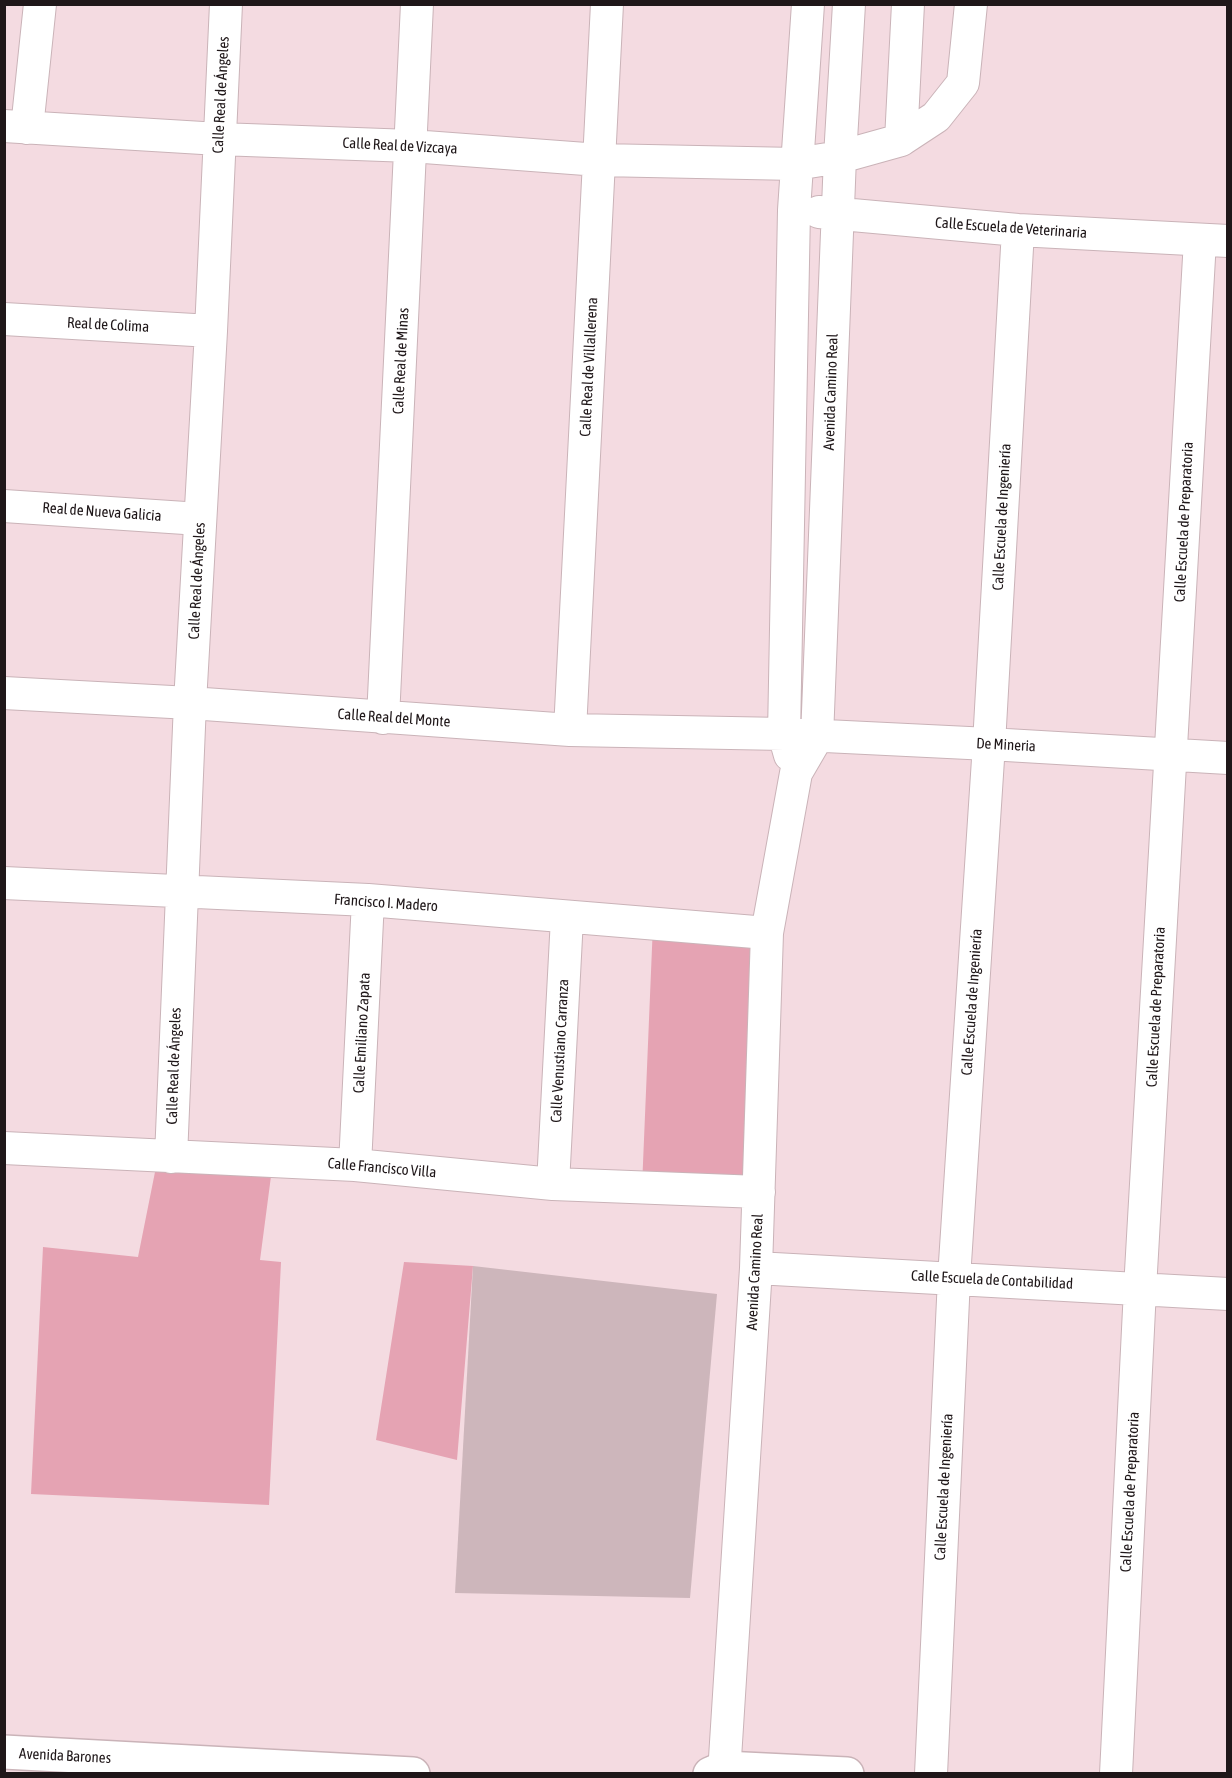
<!DOCTYPE html>
<meta charset="utf-8">
<style>
body{margin:0}
#map{position:relative;width:1232px;height:1778px;overflow:hidden;background:#f4dbe1;font-family:"Asap Condensed",sans-serif}
canvas{display:block}
.frame{position:absolute;inset:0;border:6px solid #1f1719;pointer-events:none}
</style>
<div id="map">
<canvas width="1232" height="1778"></canvas>
<div class="frame"></div>
</div>
<script>
const ctx = document.querySelector('canvas').getContext('2d');
ctx.lineJoin = 'round';
function paint(path, color) {
  ctx.fillStyle = color;
  ctx.fill(path, 'evenodd');
}
function shape(rows) {
  const path = new Path2D();
  for (const r of rows) {
    path.moveTo(r[0], r[1]);
    for (let i = 2; i < r.length; i += 2) path.lineTo(r[i], r[i + 1]);
  }
  return path;
}
function strokePath(path, color, width, dash) {
  ctx.strokeStyle = color;
  ctx.lineWidth = width;
  ctx.lineCap = dash ? 'butt' : 'round';
  ctx.setLineDash(dash || []);
  ctx.stroke(path);
}
function write(font, color, halo, rows, align = 'center') {
  ctx.font = font + ' "Asap Condensed",sans-serif';
  ctx.lineWidth = 5;
  ctx.setLineDash([]);
  ctx.textBaseline = 'middle';
  ctx.strokeStyle = halo;
  ctx.fillStyle = color;
  for (const [text, x, y, turn = 0] of rows) {
    ctx.save();
    ctx.translate(x, y);
    ctx.rotate((+turn || 0) * Math.PI / 180);
    ctx.textAlign = isNaN(turn) ? turn : align;
    if (halo) ctx.strokeText(text, 0, 0);
    ctx.fillText(text, 0, 0);
    ctx.restore();
  }
}
paint(shape([
 [653,924,767,933,759,1192,642,1187],
 [273,1161,260,1260,281,1262,269,1505,31,1494,43,1247,138,1257,156,1167],
 [404,1262,473,1266,457,1460,376,1440]
]), '#e5a3b3');
paint(shape([
 [473,1266,717,1294,690,1598,455,1593]
]), '#cdb6bb');
const minor = shape([
 [4,126,219,139,411,146,599,160,796,164,840,157,901,140,936,117,963,83,971,4],
 [27,128,40,4],
 [901,140,908,4],
 [819,212,1018,230,1228,241],
 [4,319,211,331],
 [4,506,200,519],
 [4,693,190,703,570,730,784,734,989,744,1228,758],
 [383,718,417,4],
 [570,730,607,4],
 [790,755,784,734,794,210,808,4],
 [4,883,368,900,767,933],
 [4,1148,355,1165,553,1184,759,1192],
 [171,1157,190,703,211,331,226,4],
 [355,1165,368,900],
 [553,1184,567,918],
 [756,1268,1228,1294],
 [724,1774,756,1268,767,933,796,773,817,737,840,157,849,4],
 [931,1774,954,1278,989,744,1018,230],
 [1116,1774,1140,1289,1200,240]
]);
const major = shape([
 [4,1752,413,1774],
 [710,1774,724,1768,847,1774]
]);
strokePath(minor, '#cab3b8', 34);
strokePath(major, '#cab3b8', 36);
strokePath(minor, '#fff', 32);
strokePath(major, '#fff', 33);
write('15px', '#1f1719', '#fff', [
 ["Calle Real de Ángeles",221,95,-87],
 ["Calle Real de Vizcaya",400,146,3],
 ["Calle Escuela de Veterinaria",1011,228,4],
 ["Real de Colima",108,325,3],
 ["Calle Real de Minas",401,361,-87],
 ["Calle Real de Villallerena",589,367,-87],
 ["Avenida Camino Real",831,392,-88],
 ["Real de Nueva Galicia",102,512,4],
 ["Calle Escuela de Ingeniería",1002,517,-87],
 ["Calle Escuela de Preparatoria",1184,522,-87],
 ["Calle Real de Ángeles",197,581,-87],
 ["Calle Real del Monte",394,718,4],
 ["De Mineria",1006,745,3],
 ["Francisco I. Madero",386,903,4],
 ["Calle Escuela de Ingeniería",972,1002,-86],
 ["Calle Escuela de Preparatoria",1156,1007,-87],
 ["Calle Emiliano Zapata",362,1033,-87],
 ["Calle Venustiano Carranza",560,1051,-87],
 ["Calle Real de Ángeles",174,1066,-88],
 ["Calle Francisco Villa",382,1168,5],
 ["Avenida Camino Real",755,1272,-87],
 ["Calle Escuela de Contabilidad",992,1280,3],
 ["Calle Escuela de Ingeniería",944,1487,-87],
 ["Calle Escuela de Preparatoria",1130,1492,-87],
 ["Avenida Barones",65,1756,3]
]);
</script>
